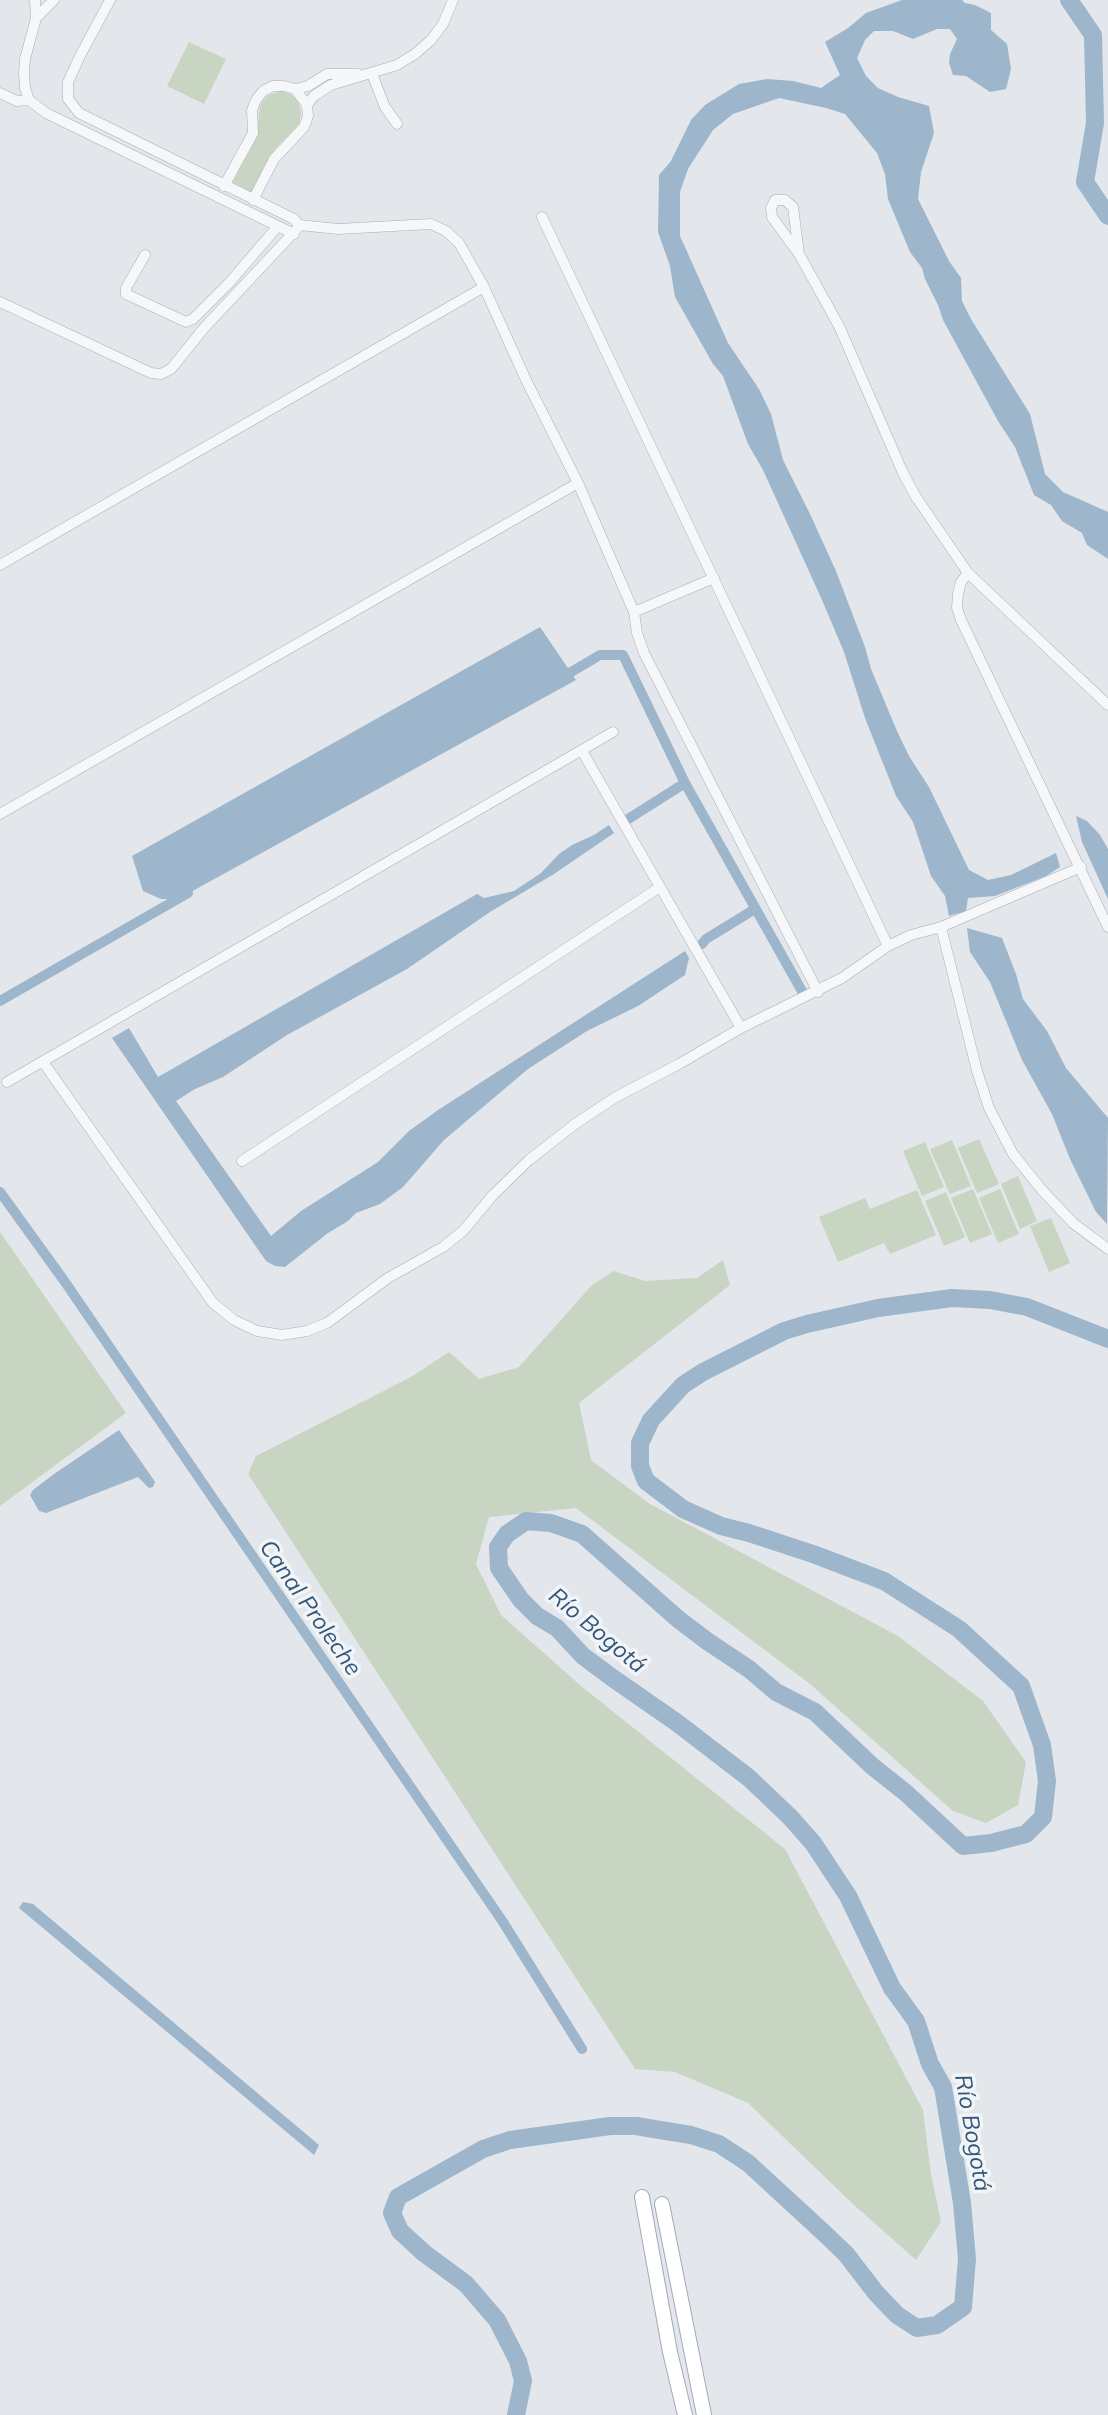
<!DOCTYPE html>
<meta charset="utf-8">
<style>
body{margin:0}
canvas{display:block;background:#e3e6eb}
</style>
<canvas width="1108" height="2415"></canvas>
<script>
const ctx = document.querySelector('canvas').getContext('2d');
ctx.lineJoin = 'round';
function paint(path, color) {
  ctx.fillStyle = color;
  ctx.fill(path, 'evenodd');
}
function shape(rows) {
  const path = new Path2D();
  for (const r of rows) {
    path.moveTo(r[0], r[1]);
    for (let i = 2; i < r.length; i += 2) path.lineTo(r[i], r[i + 1]);
  }
  return path;
}
function strokePath(path, color, width, dash) {
  ctx.strokeStyle = color;
  ctx.lineWidth = width;
  ctx.lineCap = dash ? 'butt' : 'round';
  ctx.setLineDash(dash || []);
  ctx.stroke(path);
}
function write(font, color, halo, rows, align = 'center') {
  ctx.font = font + ' Mulish,sans-serif';
  ctx.lineWidth = 7;
  ctx.setLineDash([]);
  ctx.textBaseline = 'middle';
  ctx.strokeStyle = halo;
  ctx.fillStyle = color;
  for (const [text, x, y, turn = 0] of rows) {
    ctx.save();
    ctx.translate(x, y);
    ctx.rotate((+turn || 0) * Math.PI / 180);
    ctx.textAlign = isNaN(turn) ? turn : align;
    if (halo) ctx.strokeText(text, 0, 0);
    ctx.fillText(text, 0, 0);
    ctx.restore();
  }
}
paint(shape([
 [189,42,226,59,204,104,167,86],
 [280,91,290,94,298,100,301,112,299,124,275,149,251,192,233,182,256,139,260,106,267,96],
 [979,1139,999,1184,977,1193,958,1148],
 [952,1140,971,1186,950,1194,930,1149],
 [925,1142,944,1187,922,1196,903,1151],
 [1018,1176,1037,1221,1020,1229,1001,1184],
 [973,1189,992,1234,970,1243,951,1198],
 [1000,1189,1019,1234,998,1243,979,1198],
 [917,1190,936,1235,890,1254,884,1243,838,1262,819,1217,865,1198,870,1209],
 [946,1192,965,1237,944,1246,925,1201],
 [1051,1218,1070,1263,1049,1272,1030,1226],
 [0,1232,126,1413,0,1506],
 [723,1260,730,1285,579,1403,591,1460,650,1504,898,1636,983,1701,1026,1762,1018,1805,986,1823,953,1811,810,1684,576,1508,489,1517,476,1564,501,1615,581,1686,785,1849,923,2110,931,2174,941,2222,916,2260,855,2206,748,2103,675,2072,635,2069,248,1474,256,1456,411,1377,449,1352,479,1379,519,1367,592,1285,614,1271,645,1281,697,1278]
]), '#c9d5c3');
paint(shape([
 [902,0,962,0,965,3,975,5,991,13,991,30,1007,44,1011,69,1006,89,990,92,966,76,953,75,949,63,950,54,957,39,950,29,937,29,913,39,893,31,874,31,865,40,857,58,866,76,878,88,898,97,929,106,934,133,921,172,918,199,949,261,961,278,962,301,971,319,1030,414,1045,474,1063,492,1108,512,1108,559,1087,545,1082,533,1062,521,1051,505,1034,495,1015,447,998,421,943,320,938,305,925,279,922,268,910,252,888,199,885,174,877,153,845,114,826,108,779,98,733,114,713,130,688,169,680,192,680,236,728,343,759,389,771,414,783,460,810,514,836,571,865,647,871,669,897,731,909,756,929,787,969,870,988,880,1011,875,1056,853,1060,867,1046,876,995,896,968,898,966,911,949,916,945,896,931,876,913,822,896,796,865,718,844,652,822,600,763,470,748,444,723,376,713,364,675,297,670,266,658,232,659,175,671,161,691,120,705,105,739,84,767,79,793,81,821,88,840,75,825,42,848,28,866,13],
 [540,627,576,680,178,899,161,899,143,891,132,856],
 [1076,816,1087,821,1100,835,1108,849,1108,899,1082,842],
 [609,825,614,833,554,874,490,912,407,969,287,1035,223,1077,195,1089,176,1101,271,1236,301,1211,378,1162,409,1131,438,1110,685,951,689,958,685,975,638,1006,587,1031,528,1069,444,1140,403,1187,380,1204,356,1213,348,1221,328,1233,285,1267,275,1266,266,1261,112,1038,129,1028,158,1077,477,894,484,898,514,891,541,873,559,854,572,845,594,835],
 [967,928,1002,938,1016,974,1023,999,1047,1031,1066,1068,1108,1118,1107,1224,1096,1212,1070,1159,1052,1114,1022,1060,990,982,970,952],
 [119,1430,151,1476,155,1482,153,1487,149,1488,138,1477,46,1513,39,1511,30,1495,33,1490,54,1474],
 [23,1902,33,1904,319,2145,314,2155,19,1908]
]), '#9db6cb');
strokePath(shape([
 [561,678,600,655,623,655,685,783,803,993],
 [625,821,685,783],
 [702,944,706,939,755,909],
 [0,1001,188,893],
 [0,1192,65,1282,503,1922,582,2049]
]), '#9db6cb', 10);
strokePath(shape([
 [1069,0,1093,35,1095,123,1085,182,1108,216],
 [516,2415,523,2381,518,2361,497,2320,466,2284,424,2253,400,2231,392,2213,398,2197,483,2149,510,2140,610,2126,636,2126,660,2130,691,2135,719,2144,748,2163,824,2233,846,2254,876,2293,897,2315,917,2328,937,2325,963,2307,967,2259,962,2203,943,2087,930,2064,916,2021,892,1988,848,1896,813,1843,790,1817,749,1778,676,1722,614,1679,583,1656,557,1628,537,1616,521,1600,499,1568,498,1547,507,1534,526,1521,551,1523,582,1534,678,1619,707,1641,749,1669,776,1692,815,1712,872,1766,906,1793,963,1846,991,1843,1026,1834,1043,1817,1047,1781,1042,1745,1021,1686,959,1629,884,1581,813,1554,749,1533,721,1526,683,1509,646,1481,640,1466,640,1443,651,1420,683,1385,703,1372,784,1331,807,1324,878,1308,952,1298,990,1300,1027,1307,1108,1339]
]), '#9db6cb', 18);
const street = shape([
 [35,0,36,18,25,59,24,74,25,88,29,100,46,113,294,234],
 [110,0,80,56,68,82,68,99,79,113,294,219,299,225,338,229,431,224,446,231,459,243,484,287,526,380,578,483,634,612,637,633,644,653,818,992],
 [36,18,54,0],
 [372,74,385,107,397,124],
 [295,89,308,86,327,74,358,74],
 [0,93,17,101,29,100],
 [307,105,314,96,331,85,397,65,415,54,431,40,443,24,453,0],
 [224,186,253,133,252,110,256,100,263,91,273,86,284,86,295,89,307,105,308,116,304,127,274,159,253,200],
 [542,217,888,946],
 [799,254,793,207,785,200,775,200,771,208,772,217,799,254,839,326,903,473,916,497,968,573,1108,705],
 [145,255,126,288,126,294,186,322,193,319,229,283,278,226],
 [0,302,151,373,161,374,171,369,204,328,297,229],
 [0,565,484,287],
 [968,573,961,582,958,594,957,608,961,620,1108,927],
 [634,612,714,578],
 [582,751,741,1028],
 [0,814,578,483],
 [941,927,977,1071,989,1108,1013,1154,1042,1190,1073,1223,1108,1249],
 [43,1062,213,1303,234,1320,257,1331,282,1335,307,1331,327,1323,388,1278,443,1247,463,1231,493,1195,529,1160,575,1124,616,1097,679,1064,741,1028,842,978,888,946,911,935,941,927,1081,867],
 [7,1082,613,732],
 [242,1161,660,887]
]);
const primary = shape([
 [642,2197,670,2352,685,2415],
 [662,2204,704,2415]
]);
strokePath(street, '#a8adb6', 11);
strokePath(primary, '#a1abb7', 16);
strokePath(street, '#f5f7f9', 10);
strokePath(primary, '#fff', 14);
write('italic 23px', '#335679', '#f2f5f8', [
 ["Canal Proleche",310,1608,55],
 ["Río Bogotá",597,1631,40],
 ["Río Bogotá",972,2133,80]
]);
</script>
